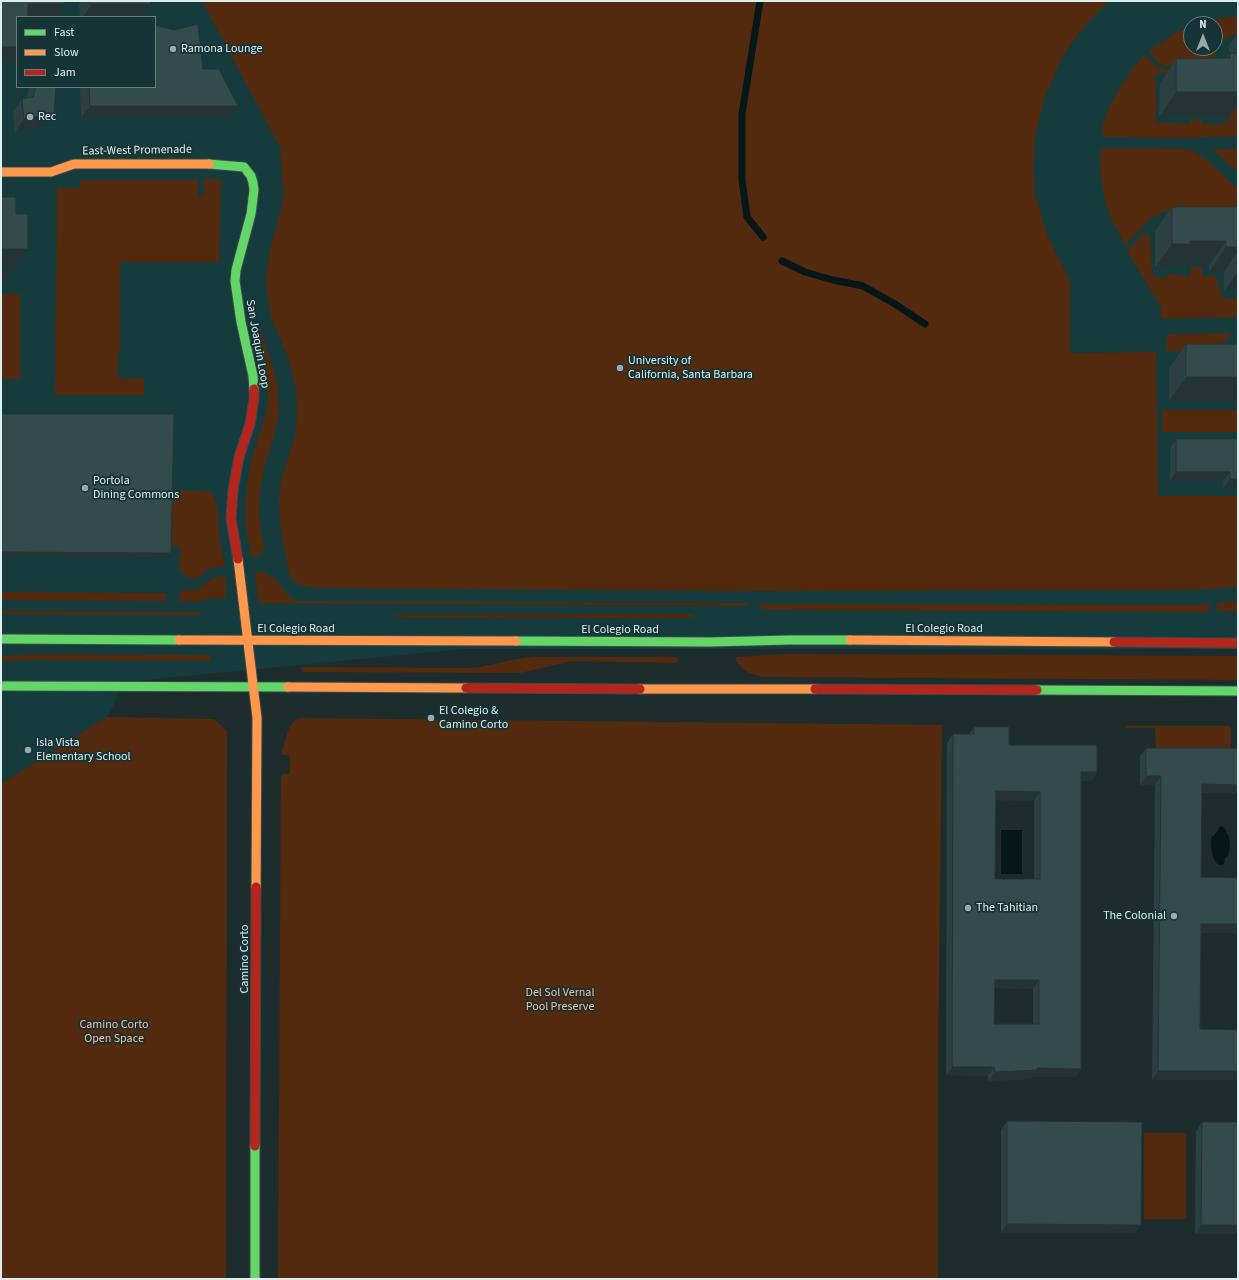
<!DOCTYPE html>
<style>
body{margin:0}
#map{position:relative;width:1239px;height:1280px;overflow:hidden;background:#1d2d2e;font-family:"Source Sans 3",sans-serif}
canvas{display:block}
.frame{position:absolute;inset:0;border:2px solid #ddeeef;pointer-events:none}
.legend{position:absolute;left:16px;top:16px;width:140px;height:72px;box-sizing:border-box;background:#163335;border:1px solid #667e7f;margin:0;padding:5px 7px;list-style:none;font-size:12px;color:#ddeeef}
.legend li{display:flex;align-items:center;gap:8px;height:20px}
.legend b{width:20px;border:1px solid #667e7f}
.north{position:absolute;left:1183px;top:16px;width:40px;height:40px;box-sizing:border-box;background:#163335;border:1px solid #667e7f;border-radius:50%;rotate:0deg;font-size:11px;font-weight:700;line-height:16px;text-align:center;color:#ddeeef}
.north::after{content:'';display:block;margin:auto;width:14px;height:18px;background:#9aaaab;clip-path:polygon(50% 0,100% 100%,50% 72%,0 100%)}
</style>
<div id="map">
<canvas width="1239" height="1280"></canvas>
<div class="frame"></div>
<ul class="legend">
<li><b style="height:5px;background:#63d668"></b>Fast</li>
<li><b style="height:5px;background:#ff974d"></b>Slow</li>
<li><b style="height:5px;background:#b3261e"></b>Jam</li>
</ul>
<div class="north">N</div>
</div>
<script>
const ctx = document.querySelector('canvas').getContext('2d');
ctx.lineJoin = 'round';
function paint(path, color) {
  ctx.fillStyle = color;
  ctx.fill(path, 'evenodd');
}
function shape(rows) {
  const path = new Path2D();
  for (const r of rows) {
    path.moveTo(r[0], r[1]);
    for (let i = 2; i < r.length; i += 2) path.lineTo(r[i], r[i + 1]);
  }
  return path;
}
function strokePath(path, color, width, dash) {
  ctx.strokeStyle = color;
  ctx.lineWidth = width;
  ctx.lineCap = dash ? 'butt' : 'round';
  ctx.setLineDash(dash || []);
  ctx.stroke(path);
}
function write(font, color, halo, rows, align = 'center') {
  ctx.font = font + ' "Source Sans 3",sans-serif';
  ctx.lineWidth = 3.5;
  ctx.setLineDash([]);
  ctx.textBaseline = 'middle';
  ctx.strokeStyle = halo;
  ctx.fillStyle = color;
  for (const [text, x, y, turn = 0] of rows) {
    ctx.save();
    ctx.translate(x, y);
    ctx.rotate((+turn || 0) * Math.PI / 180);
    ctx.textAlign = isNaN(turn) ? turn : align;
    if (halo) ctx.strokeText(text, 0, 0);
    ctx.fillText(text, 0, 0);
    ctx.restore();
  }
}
paint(shape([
 [1,1,1238,1,1238,649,464,649,125,682,107,717,1,784],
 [17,17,155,17,155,87,17,87],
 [1191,24,1215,24,1215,48,1191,48]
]), '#153b3d');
paint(shape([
 [202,1,1108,1,1089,21,1075,38,1062,57,1044,99,1036,132,1034,152,1033,173,1035,195,1047,235,1070,281,1070,353,1156,352,1158,496,1238,496,1238,587,1191,590,755,591,323,588,302,586,294,582,289,573,280,525,279,500,281,480,296,433,297,412,296,389,289,360,271,317,266,285,269,255,284,197,280,147],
 [1231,17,1238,17,1238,34,1232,35,1225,39,1220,45,1209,66,1177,68,1165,66,1156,61,1149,51,1173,34,1191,27,1191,48,1215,48,1215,24,1198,24,1216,19],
 [1145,55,1155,65,1161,69,1172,71,1168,73,1157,73,1155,77,1157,105,1155,119,1156,122,1190,124,1190,120,1202,120,1202,124,1224,124,1224,121,1229,121,1229,100,1238,100,1238,136,1186,138,1103,137,1103,123,1112,101,1132,69],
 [1101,148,1186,149,1193,151,1208,161,1238,189,1238,211,1163,212,1149,220,1125,245,1110,216,1104,197,1101,177,1100,162],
 [1214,149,1238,149,1238,172,1215,152],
 [204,179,221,179,219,262,120,262,120,353,118,353,118,378,144,379,144,395,55,395,57,188,80,188,80,180,198,180,198,196,204,196],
 [1144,233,1150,235,1152,275,1166,279,1168,274,1190,276,1191,267,1202,267,1202,276,1215,276,1216,278,1222,296,1225,299,1238,299,1238,317,1161,319,1161,307,1127,251],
 [1,294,20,294,20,379,1,379],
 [258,323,273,367,278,392,279,414,275,432,264,468,261,485,259,507,260,527,264,545,264,549,256,557,252,557,246,529,245,516,247,485,251,461,267,411,268,399,266,366],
 [1230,333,1229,336,1221,346,1207,353,1166,351,1167,334],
 [1162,408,1167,410,1238,410,1238,432,1162,432],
 [172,490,203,491,209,492,213,495,217,505,220,542,225,566,220,566,208,570,198,578,193,579,185,576,180,569,180,547,172,546],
 [255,572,265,573,274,578,289,596,295,601,749,603,748,606,262,603,258,600,257,594],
 [225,576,226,588,225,598,211,598,198,602,180,602,180,591,195,590,214,578],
 [1,592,166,593,166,601,1,600],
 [1238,601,1238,611,1217,611,1217,603],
 [759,604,1191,605,1210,604,1209,612,765,610,760,606],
 [1,611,200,612,200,615,1,614],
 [395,614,694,614,692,618,396,617],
 [40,654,208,655,211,657,209,661,29,660,1,661,1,656],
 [784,654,1238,656,1238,680,769,677,763,677,749,673,742,668,735,660,737,657],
 [533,657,676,657,679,660,676,663,572,661,520,673,303,672,301,669,302,667,465,668,480,667,517,659],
 [107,717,214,719,227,731,226,1279,1,1279,1,784],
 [300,718,942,725,938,1053,938,1279,278,1279,281,774,290,774,290,756,281,754,289,728,295,720],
 [1124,726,1231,726,1231,755,1156,755,1155,728,1126,728],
 [1144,1133,1186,1133,1186,1219,1144,1219]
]), '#542a0e');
paint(shape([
 [1220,826,1224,827,1229,837,1230,845,1228,856,1225,858,1224,864,1221,865,1217,864,1213,857,1211,846,1211,838,1217,832],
 [1001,830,1022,830,1022,874,1001,874]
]), '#051718');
strokePath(shape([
 [760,1,742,114,742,180,747,217,763,237],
 [782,261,805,272,833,280,863,286,895,304,925,324]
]), '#051718', 7);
const fast = shape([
 [209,164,244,167,251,176,253,183,254,190,251,214,236,270,235,281,241,322,253,376,254,389],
 [1,639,179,640],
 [516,641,710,642,790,640,850,640],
 [1,686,288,687],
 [1037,690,1238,691],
 [255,1279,255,1146]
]);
const slow = shape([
 [1,172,51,172,74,164,209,164],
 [238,559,257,718,256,887],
 [179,640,516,641],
 [850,640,1114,642],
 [288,687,466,688],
 [640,689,815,689]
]);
const jam = shape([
 [238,559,231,519,233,490,239,457,250,424,254,399,254,389],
 [1114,642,1238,643],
 [466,688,640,689],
 [815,689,1037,690],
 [255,1146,256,887]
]);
strokePath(fast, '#3d4a4b', 11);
strokePath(slow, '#3d4a4b', 11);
strokePath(jam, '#3d4a4b', 11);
strokePath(fast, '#63d668', 9);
strokePath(slow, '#ff974d', 9);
strokePath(jam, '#b3261e', 9);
paint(shape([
 [1,1,151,1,151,4,142,17,80,17,79,4,65,3,55,17,17,17,16,63,1,63],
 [174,30,203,69,238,106,230,118,81,118,80,87,155,87],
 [1238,32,1238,104,1229,117,1159,117,1160,83,1176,59,1226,58,1229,54,1229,45],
 [29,87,56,87,45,127,15,132,13,112,22,99,27,98],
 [1172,207,1238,207,1238,291,1224,291,1224,272,1209,272,1209,265,1176,265,1173,268,1155,268,1155,231],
 [1238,339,1238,401,1169,401,1169,368,1186,344,1235,344],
 [1176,439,1238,439,1238,488,1223,488,1223,481,1170,481,1170,448],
 [974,727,1009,745,1097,772,1091,781,1081,781,1075,1077,1033,1077,1031,1079,988,1081,988,1076,946,1075,947,743,953,734,969,734],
 [995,800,1034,801,1034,879,995,879],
 [994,988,1033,989,1033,1024,994,1024],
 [1146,748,1202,793,1201,877,1238,933,1201,933,1200,1029,1152,1080,1155,785,1140,785,1140,756],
 [1007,1121,1141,1225,1135,1233,1001,1233,1001,1130],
 [1202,1122,1238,1234,1195,1234,1196,1131]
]), '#2d4041');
paint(shape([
 [56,1,81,1,79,4,55,3],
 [28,4,65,4,55,17,18,17],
 [92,4,151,4,142,17,83,17],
 [1,47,17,47,17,62,16,63,1,63],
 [1238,85,1238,104,1229,117,1159,117,1176,92],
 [90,106,238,106,230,118,81,118],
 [54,114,45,127,15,132,24,119],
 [1190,241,1226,241,1209,265,1176,265,1173,268,1155,268,1172,244],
 [1226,247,1238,247,1238,251,1224,272,1209,272],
 [1,249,28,249,5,282,1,282],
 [1238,271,1238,291,1224,291],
 [1186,377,1238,377,1238,401,1169,401],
 [1176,472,1230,472,1223,481,1170,481],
 [1230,479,1238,479,1238,488,1223,488],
 [1,552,171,553,168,558,1,557],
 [1081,772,1097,772,1091,781,1075,781],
 [1146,776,1161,776,1155,785,1140,785],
 [1202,784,1238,785,1238,793,1196,793],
 [996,791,1040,792,1034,801,989,800],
 [1201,924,1238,924,1238,933,1195,933],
 [995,980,1039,980,1033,989,988,988],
 [952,1067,994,1067,988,1076,946,1075],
 [1037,1068,1081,1069,1075,1077,1033,1077,1031,1079,988,1081,995,1072],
 [1158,1071,1238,1071,1238,1080,1152,1080],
 [1007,1224,1141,1225,1135,1233,1001,1233],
 [1201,1225,1238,1225,1238,1234,1195,1234]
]), '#243435');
const building = shape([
 [1,1,65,1,65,4,28,4,28,17,17,17,17,47,1,47,1,1],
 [92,1,151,1,151,4,92,4,92,1],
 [198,24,203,69,219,69,238,106,90,106,89,87,155,87,155,25,174,30,198,24],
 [1230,53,1238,53,1238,92,1176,92,1176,59,1230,58,1230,53],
 [36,87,56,87,54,114,24,119,22,99,33,97,36,87],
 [1,197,16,197,16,214,28,214,28,249,1,249,1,197],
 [1172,207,1238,207,1238,247,1226,247,1226,241,1190,241,1190,244,1172,244,1172,207],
 [1186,344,1238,344,1238,377,1186,377,1186,344],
 [1,414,174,414,171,553,1,552,1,414],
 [1176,439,1238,439,1238,479,1230,479,1230,472,1176,472,1176,439],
 [974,727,1009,727,1009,745,1097,745,1097,772,1081,772,1081,1069,1037,1068,1037,1070,995,1072,994,1067,952,1067,953,734,974,734,974,727],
 [996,791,1040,792,1040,879,995,879,996,791],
 [995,980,1039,980,1039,1024,994,1024,995,980],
 [1146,748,1238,748,1238,785,1202,784,1201,877,1238,878,1238,924,1201,924,1200,1029,1238,1030,1238,1071,1158,1071,1161,776,1146,776,1146,748],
 [1007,1121,1142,1122,1141,1225,1007,1224,1007,1121],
 [1202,1122,1238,1122,1238,1225,1201,1225,1202,1122]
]);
paint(building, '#344b4c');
strokePath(building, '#243435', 1);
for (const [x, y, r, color] of [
 [173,49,4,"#9aaaab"],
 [30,117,4,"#9aaaab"],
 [620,368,4,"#9aaaab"],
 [85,488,4,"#9aaaab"],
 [431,718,4,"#9aaaab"],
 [28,750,4,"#9aaaab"],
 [968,908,4,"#9aaaab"],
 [1174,916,4,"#9aaaab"]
]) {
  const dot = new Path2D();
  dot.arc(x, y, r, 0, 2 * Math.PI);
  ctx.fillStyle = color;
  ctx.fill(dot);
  strokePath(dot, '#163335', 1.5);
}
write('12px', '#ddeeef', '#163335', [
 ["Ramona Lounge",181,49],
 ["Rec",38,117],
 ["University of",628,361],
 ["California, Santa Barbara",628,375],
 ["Portola",93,481],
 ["Dining Commons",93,495],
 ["El Colegio &",439,711],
 ["Camino Corto",439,725],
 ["Isla Vista",36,743],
 ["Elementary School",36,757],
 ["The Tahitian",976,908],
 ["The Colonial",1166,916,"right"]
], 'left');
write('12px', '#ddeeef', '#163335', [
 ["East-West Promenade",137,151,-1],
 ["San Joaquin Loop",257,344,80],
 ["El Colegio Road",296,629],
 ["El Colegio Road",944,629],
 ["El Colegio Road",620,630],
 ["Camino Corto",245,959,-90]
]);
write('12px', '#ffb996', '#163335', [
 ["Del Sol Vernal",560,993],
 ["Pool Preserve",560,1007],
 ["Camino Corto",114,1025],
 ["Open Space",114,1039]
]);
</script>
